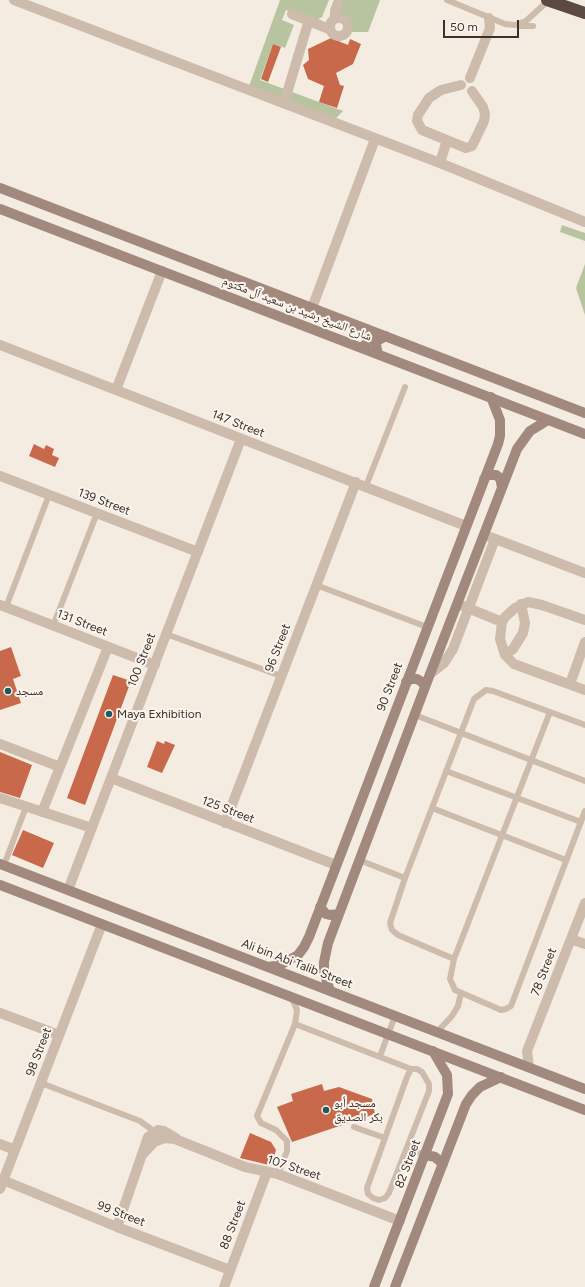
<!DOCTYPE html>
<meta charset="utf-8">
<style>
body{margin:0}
#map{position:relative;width:585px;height:1287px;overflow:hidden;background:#f4ebe1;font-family:Figtree,sans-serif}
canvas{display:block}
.scale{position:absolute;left:443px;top:20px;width:76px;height:18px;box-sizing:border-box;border:2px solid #3b302b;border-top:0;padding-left:5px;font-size:12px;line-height:14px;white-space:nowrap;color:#3b302b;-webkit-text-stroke:3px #fbf5ee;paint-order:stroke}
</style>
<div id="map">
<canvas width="585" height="1287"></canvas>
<div class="scale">50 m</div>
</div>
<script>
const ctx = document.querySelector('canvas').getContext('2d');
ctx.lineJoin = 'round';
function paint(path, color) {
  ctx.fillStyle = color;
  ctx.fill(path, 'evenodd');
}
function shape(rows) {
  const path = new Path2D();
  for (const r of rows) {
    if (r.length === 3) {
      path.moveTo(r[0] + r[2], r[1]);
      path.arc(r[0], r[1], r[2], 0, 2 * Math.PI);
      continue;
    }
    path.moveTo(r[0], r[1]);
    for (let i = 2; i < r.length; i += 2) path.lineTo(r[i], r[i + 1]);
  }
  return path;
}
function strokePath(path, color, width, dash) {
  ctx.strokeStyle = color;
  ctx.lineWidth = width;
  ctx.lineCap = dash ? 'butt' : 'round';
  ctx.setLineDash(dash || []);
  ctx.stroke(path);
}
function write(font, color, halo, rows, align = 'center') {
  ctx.font = font + ' Figtree,"Noto Naskh Arabic",sans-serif';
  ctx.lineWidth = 4;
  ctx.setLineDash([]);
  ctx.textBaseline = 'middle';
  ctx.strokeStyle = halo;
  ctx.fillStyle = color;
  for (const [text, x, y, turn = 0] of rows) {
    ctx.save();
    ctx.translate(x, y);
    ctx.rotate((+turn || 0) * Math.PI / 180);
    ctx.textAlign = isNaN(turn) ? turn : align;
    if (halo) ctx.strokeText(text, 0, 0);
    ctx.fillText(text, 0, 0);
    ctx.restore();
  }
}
paint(shape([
 [280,0,329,0,322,17,315,21,286,10,282,20,294,25,285,48,273,44,260,80,343,111,333,121,248,89],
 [340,0,380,0,368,32,352,32,348,20,336,13],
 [562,225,585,233,585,241,560,232],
 [585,264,585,315,576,288]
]), '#b8c4a0');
paint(shape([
 [331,38,348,45,350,39,361,44,353,64,336,73,340,85,344,86,337,108,319,102,324,86,308,79,303,65,309,60,308,49],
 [273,44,281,47,268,82,261,79],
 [34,444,44,449,46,445,54,449,52,455,59,458,55,467,29,456],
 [11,647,21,676,13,679,21,703,0,710,0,651],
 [113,675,131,681,85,805,67,798],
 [157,741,164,744,165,741,175,745,162,773,147,767],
 [0,752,32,765,20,798,0,792],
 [23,830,54,843,43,868,12,855],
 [322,1084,324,1091,339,1087,372,1099,375,1114,292,1142,277,1107,293,1101,291,1094],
 [250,1133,271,1142,276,1150,272,1162,274,1163,273,1166,240,1158]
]), '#c8694b');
strokePath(shape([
 [447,0,505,24,515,25,526,21,549,0],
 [519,26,533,26],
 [366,486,405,387],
 [316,585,427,627],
 [6,607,49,495],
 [53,626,97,513],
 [166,634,281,676],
 [550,712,454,959,450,979,455,990,501,1010,506,1009,511,1006,585,811],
 [415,715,585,781],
 [446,771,581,822],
 [432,808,566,860],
 [359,860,405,878],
 [4,865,26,807],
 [454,959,398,935,392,930,390,923,405,878,474,699,486,690,493,691,585,725],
 [295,1024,411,1069],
 [437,1032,452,1016,458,1006,461,993],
 [380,1056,395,1016],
 [411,1069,417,1069,422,1072,429,1084,429,1091,389,1193,385,1198,379,1200,373,1198,368,1194,367,1188,407,1077,411,1069],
 [41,1083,140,1121,151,1129,152,1132],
 [354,1127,385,1138],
 [406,1149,426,1155],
 [278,1174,287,1151,287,1141,276,1130,261,1123,257,1116,295,1024,297,1010,292,998]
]), '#cdbbac', 6);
strokePath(shape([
 [14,0,440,163,585,222],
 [292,14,329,29],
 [339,27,9],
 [335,18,335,11,339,0],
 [470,78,490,28,489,18],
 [461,85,441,90,429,98,418,115,417,121,422,130,466,148,472,146,484,121,485,114,483,107,472,91],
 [284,103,309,20],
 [440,163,447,140],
 [312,308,375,139],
 [0,345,466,526],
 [116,390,162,271],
 [0,476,198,552],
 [490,537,585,573],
 [0,605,155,665],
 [463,606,502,622],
 [585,620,542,605,528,602,515,608,505,617,502,622,500,639,505,655,514,664,585,690],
 [505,655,513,649,523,633,525,623,521,604],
 [430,674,444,663,453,649,495,539],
 [570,684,585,642],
 [0,744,60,767],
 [111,778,336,865],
 [0,798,92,828],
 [42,812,108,647],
 [225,823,356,482],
 [68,890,241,439],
 [571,939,585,944],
 [0,1013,59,1035],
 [529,1067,527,1051,585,903],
 [0,1144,15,1150],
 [143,1154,154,1142,164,1138,175,1139,245,1167,278,1174,400,1221],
 [3,1180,117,1227,230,1270],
 [0,1189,102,924],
 [117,1227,148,1137,158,1130,164,1131,176,1138],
 [224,1287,267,1172]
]), '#cdbbac', 10);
strokePath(shape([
 [0,188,585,413],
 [0,209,585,434],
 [361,348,365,345,370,338,367,329],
 [378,354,376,345,377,341,386,336],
 [484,479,487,475,496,475,500,478,502,487],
 [406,682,411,679,417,679,422,682,425,687],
 [0,864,585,1089],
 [0,885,585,1110],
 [320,907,326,914,330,915,339,914],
 [269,967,280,965,298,955,304,947,309,937,498,444,500,436,500,420,491,397],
 [330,991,324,972,324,962,328,943,430,674,517,449,530,431,548,420],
 [426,1155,435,1157,443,1164],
 [374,1287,448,1094,447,1075,433,1051],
 [395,1287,466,1104,472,1095,480,1087,501,1077]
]), '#a18a7d', 10);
strokePath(shape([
 [547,0,585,13]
]), '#5c4a42', 12);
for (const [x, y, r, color] of [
 [8,691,4,"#1f5a5e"],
 [109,714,4,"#1f5a5e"],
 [326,1110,4,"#1f5a5e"]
]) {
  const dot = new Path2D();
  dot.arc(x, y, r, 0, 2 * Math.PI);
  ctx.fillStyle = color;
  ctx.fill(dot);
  strokePath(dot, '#fbf5ee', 1.5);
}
write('12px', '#3b302b', '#fbf5ee', [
 ["شارع الشيخ رشيد بن سعيد آل مكتوم",297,309,21],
 ["147 Street",238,424,21],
 ["139 Street",104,502,21],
 ["131 Street",82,623,21],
 ["96 Street",278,648,-69],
 ["100 Street",142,660,-69],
 ["90 Street",390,687,-69],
 ["125 Street",228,810,21],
 ["Ali bin Abi Talib Street",297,964,21],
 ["78 Street",544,972,-69],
 ["98 Street",39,1052,-69],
 ["82 Street",408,1164,-69],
 ["107 Street",294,1168,18],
 ["99 Street",121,1214,21],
 ["88 Street",233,1225,-69]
]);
write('12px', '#3b302b', '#fbf5ee', [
 ["مسجد",16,691],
 ["Maya Exhibition",117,714],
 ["مسجد أبو",334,1103],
 ["بكر الصديق",334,1117]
], 'left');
</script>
